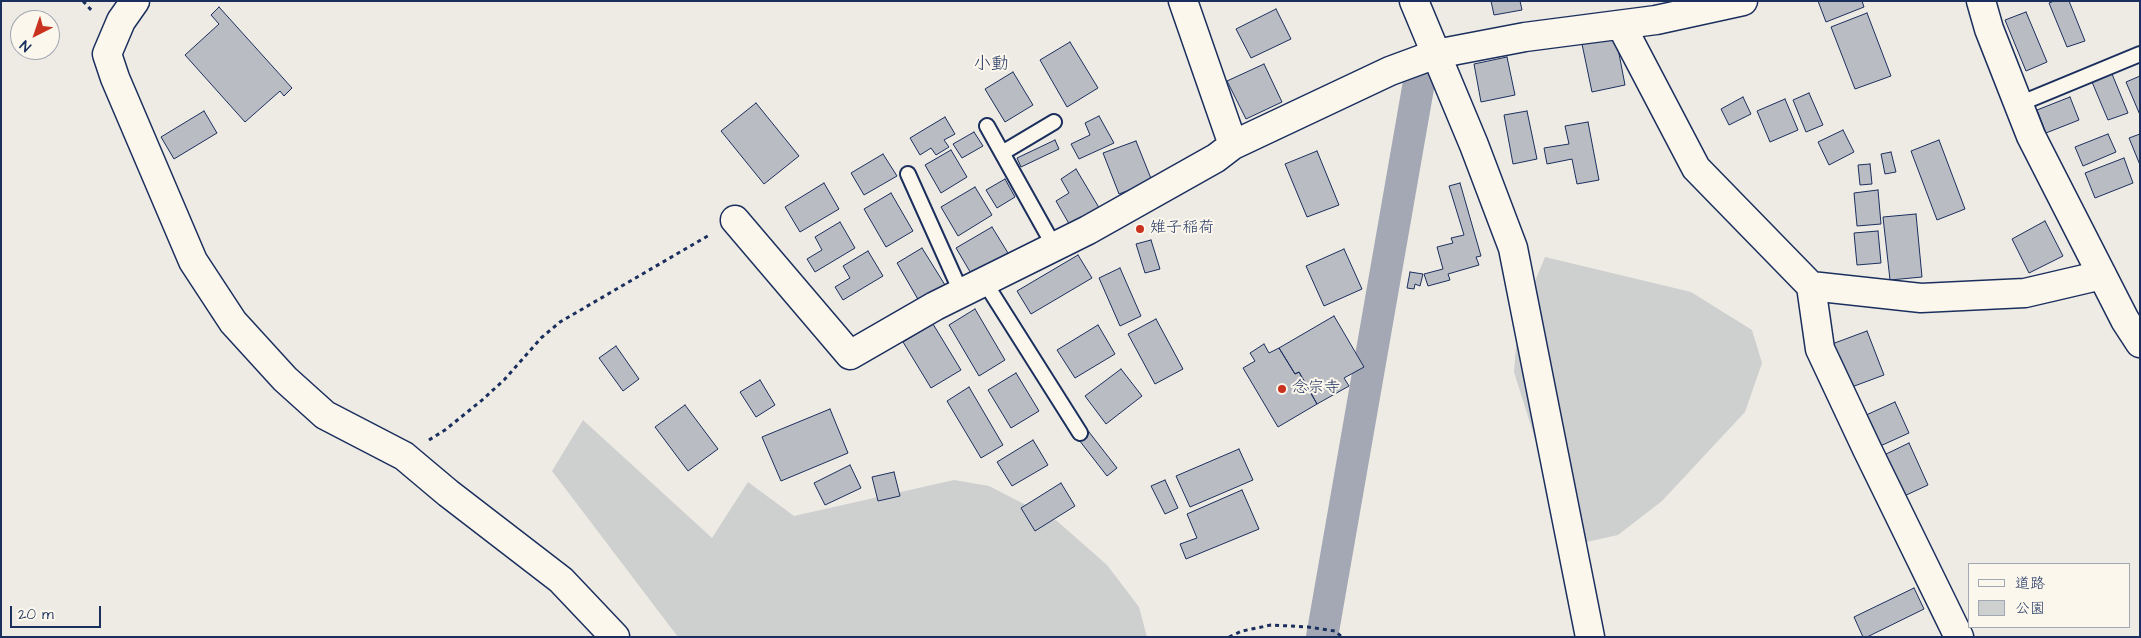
<!DOCTYPE html>
<meta charset="utf-8">
<style>
body{margin:0}
#map{position:relative;width:2141px;height:638px;overflow:hidden;background:#eeebe4;font-family:"Architects Daughter","Klee One",sans-serif}
canvas{display:block}
.frame{position:absolute;inset:0;border:2px solid #1b2f5e;pointer-events:none}
.legend{position:absolute;left:1968px;top:563px;width:162px;height:65px;box-sizing:border-box;background:#fbf7ec;border:1px solid #a1a7b3;margin:0;padding:6px 9px;list-style:none;font-size:15px;color:#1b2f5e}
.legend li{display:flex;align-items:center;gap:10px;height:25px}
.legend b{width:25px;border:1px solid #a1a7b3}
.north{position:absolute;left:10px;top:10px;width:50px;height:50px;box-sizing:border-box;background:#fbf7ec;border:1px solid #a1a7b3;border-radius:50%;rotate:221deg;font-size:14px;font-weight:700;line-height:20px;text-align:center;color:#1b2f5e}
.north::after{content:'';display:block;margin:auto;width:18px;height:22px;background:#c8321e;clip-path:polygon(50% 0,100% 100%,50% 72%,0 100%)}
.scale{position:absolute;left:10px;top:606px;width:91px;height:22px;box-sizing:border-box;border:2px solid #1b2f5e;border-top:0;padding-left:6px;font-size:15px;line-height:18px;white-space:nowrap;color:#1b2f5e;-webkit-text-stroke:4px #fbf7ec;paint-order:stroke}
</style>
<div id="map">
<canvas width="2141" height="638"></canvas>
<div class="frame"></div>
<ul class="legend">
<li><b style="height:6px;background:#fbf7ec"></b>道路</li>
<li><b style="height:14px;background:#cecfcf"></b>公園</li>
</ul>
<div class="north">N</div>
<div class="scale">20 m</div>
</div>
<script>
const ctx = document.querySelector('canvas').getContext('2d');
ctx.lineJoin = 'round';
function paint(path, color) {
  ctx.fillStyle = color;
  ctx.fill(path, 'evenodd');
}
function shape(rows) {
  const path = new Path2D();
  for (const r of rows) {
    path.moveTo(r[0], r[1]);
    for (let i = 2; i < r.length; i += 2) path.lineTo(r[i], r[i + 1]);
  }
  return path;
}
function strokePath(path, color, width, dash) {
  ctx.strokeStyle = color;
  ctx.lineWidth = width;
  ctx.lineCap = dash ? 'butt' : 'round';
  ctx.setLineDash(dash || []);
  ctx.stroke(path);
}
function write(font, color, halo, rows, align = 'center') {
  ctx.font = font + ' "Architects Daughter","Klee One",sans-serif';
  ctx.lineWidth = 4;
  ctx.setLineDash([]);
  ctx.textBaseline = 'middle';
  ctx.strokeStyle = halo;
  ctx.fillStyle = color;
  for (const [text, x, y, turn = 0] of rows) {
    ctx.save();
    ctx.translate(x, y);
    ctx.rotate((+turn || 0) * Math.PI / 180);
    ctx.textAlign = isNaN(turn) ? turn : align;
    if (halo) ctx.strokeText(text, 0, 0);
    ctx.fillText(text, 0, 0);
    ctx.restore();
  }
}
paint(shape([
 [1545,257,1691,292,1752,330,1762,363,1745,412,1662,501,1618,535,1582,543,1548,480,1514,372,1518,322],
 [583,420,712,538,748,482,794,516,954,480,989,486,1057,521,1107,565,1139,607,1147,637,678,637,552,471]
]), '#cecfcf');
strokePath(shape([
 [1322,637,1419,82]
]), '#a3a8b4', 32);
const building = shape([
 [1491,1,1520,1,1522,10,1494,15,1491,1],
 [1818,1,1862,1,1864,7,1826,22,1818,1],
 [2054,1,2069,1,2085,41,2067,47,2049,3,2054,1],
 [219,7,292,88,284,96,280,91,245,122,185,55,219,24,211,15,219,7],
 [1276,9,1291,39,1251,58,1236,29,1276,9],
 [2026,12,2047,62,2026,71,2005,20,2026,12],
 [1867,13,1891,76,1855,89,1831,27,1867,13],
 [1616,38,1625,85,1592,92,1582,44,1616,38],
 [1070,42,1098,88,1067,107,1040,60,1070,42],
 [1507,57,1515,95,1481,102,1474,64,1507,57],
 [1264,64,1282,102,1246,119,1227,81,1264,64],
 [1013,72,1033,105,1005,122,985,89,1013,72],
 [2112,74,2128,113,2108,120,2092,82,2112,74],
 [2140,76,2140,115,2126,82,2140,76],
 [1809,93,1823,125,1806,132,1793,100,1809,93],
 [1743,97,1751,114,1729,125,1721,109,1743,97],
 [2070,97,2079,120,2046,133,2037,110,2070,97],
 [1785,99,1798,130,1770,142,1757,111,1785,99],
 [756,103,799,156,764,184,721,131,756,103],
 [204,111,217,133,174,159,161,137,204,111],
 [1527,111,1537,159,1513,164,1504,115,1527,111],
 [1099,116,1114,143,1079,159,1071,144,1090,135,1085,123,1099,116],
 [945,117,955,134,944,140,949,147,936,155,931,148,920,155,910,138,945,117],
 [1588,122,1599,180,1577,184,1572,159,1547,164,1544,148,1569,144,1565,126,1588,122],
 [1843,130,1854,152,1829,165,1818,142,1843,130],
 [974,132,983,146,962,158,953,144,974,132],
 [2108,134,2116,152,2083,166,2075,147,2108,134],
 [2140,134,2140,165,2129,138,2140,134],
 [1055,140,1059,149,1021,167,1017,158,1055,140],
 [1939,140,1965,209,1937,220,1911,151,1939,140],
 [1136,141,1152,181,1119,194,1103,153,1136,141],
 [951,150,967,177,941,193,925,165,951,150],
 [1317,151,1339,205,1307,217,1285,164,1317,151],
 [1891,152,1896,172,1885,174,1881,154,1891,152],
 [883,154,897,176,864,195,851,173,883,154],
 [2124,158,2133,183,2095,198,2085,173,2124,158],
 [1870,164,1872,184,1860,185,1858,165,1870,164],
 [1076,169,1101,211,1072,229,1056,201,1069,193,1061,179,1076,169],
 [1005,179,1015,197,997,208,986,190,1005,179],
 [824,183,839,209,800,232,785,207,824,183],
 [1460,183,1481,256,1476,257,1479,265,1448,274,1450,280,1428,286,1424,274,1443,269,1437,247,1453,243,1451,238,1464,235,1449,186,1460,183],
 [975,187,992,215,958,236,941,207,975,187],
 [1878,190,1881,224,1857,226,1854,193,1878,190],
 [891,193,913,231,886,247,864,209,891,193],
 [1916,214,1922,277,1890,280,1883,217,1916,214],
 [2045,221,2063,256,2029,273,2012,239,2045,221],
 [840,222,855,248,815,272,807,259,822,250,815,237,840,222],
 [992,227,1008,253,972,275,956,248,992,227],
 [1878,231,1881,263,1857,265,1854,233,1878,231],
 [1151,240,1160,269,1145,273,1136,244,1151,240],
 [922,248,945,285,919,301,897,263,922,248],
 [1344,249,1362,289,1324,306,1306,266,1344,249],
 [868,251,883,276,843,300,835,287,850,278,843,266,868,251],
 [1078,255,1092,278,1031,314,1017,291,1078,255],
 [1120,268,1141,316,1120,326,1099,278,1120,268],
 [1410,272,1423,274,1420,286,1415,284,1414,289,1407,288,1410,272],
 [975,309,1005,360,979,376,949,325,975,309],
 [1334,316,1364,367,1344,378,1349,386,1317,404,1299,372,1295,374,1279,348,1334,316],
 [1156,319,1183,369,1155,384,1128,334,1156,319],
 [933,324,961,370,931,388,903,342,933,324],
 [1098,325,1115,354,1075,378,1057,350,1098,325],
 [1867,331,1884,375,1849,388,1832,344,1867,331],
 [1264,344,1269,353,1279,348,1295,374,1299,372,1317,404,1278,427,1243,368,1255,361,1250,353,1264,344],
 [616,346,639,379,623,391,599,358,616,346],
 [1121,369,1142,396,1106,424,1085,396,1121,369],
 [1016,373,1039,411,1011,428,988,390,1016,373],
 [760,380,775,405,756,417,740,392,760,380],
 [969,387,1003,445,981,458,947,401,969,387],
 [1895,402,1909,433,1878,447,1864,416,1895,402],
 [685,405,718,449,688,471,655,427,685,405],
 [830,409,848,453,781,481,762,437,830,409],
 [1089,432,1117,468,1107,476,1079,440,1089,432],
 [1033,440,1048,465,1012,486,997,462,1033,440],
 [1909,443,1928,485,1902,497,1882,456,1909,443],
 [1239,449,1253,480,1190,507,1176,476,1239,449],
 [850,465,861,488,825,505,814,483,850,465],
 [894,472,900,496,878,501,872,477,894,472],
 [1165,480,1178,508,1165,514,1151,486,1165,480],
 [1061,483,1075,506,1035,531,1021,508,1061,483],
 [1242,490,1259,529,1186,559,1180,544,1197,538,1187,514,1242,490],
 [1914,588,1924,609,1867,637,1863,637,1854,617,1914,588]
]);
paint(building, '#b9bcc3');
strokePath(building, '#1b2f5e', 1);
const lane = shape([
 [2019,104,2140,54],
 [987,126,1054,246],
 [1002,153,1054,122],
 [908,174,961,292],
 [984,281,1080,433]
]);
const street = shape([
 [135,1,121,21,107,54,115,78,193,261,233,322,285,379,325,415,404,456,448,493,561,580,615,637],
 [1183,1,1233,145],
 [1981,1,1989,29,2031,136,2125,320,2140,343],
 [1621,25,1696,168,1811,286,1921,298,2025,293,2102,275],
 [735,220,850,355,935,306,1088,230,1216,158,1233,145,1390,71,1436,54,1525,37,1656,20,1743,1],
 [1811,286,1820,349,1867,449,1959,637]
]);
const secondary = shape([
 [1414,1,1474,145,1513,248,1590,637]
]);
strokePath(lane, '#1b2f5e', 18);
strokePath(street, '#1b2f5e', 31);
strokePath(secondary, '#1b2f5e', 31);
strokePath(shape([
 [83,1,93,12],
 [429,440,445,430,481,401,504,380,541,338,560,322,711,234],
 [1229,637,1242,631,1271,625,1308,627,1335,631,1342,637]
]), '#1b2f5e', 3, [4, 4]);
strokePath(lane, '#fbf7ec', 14);
strokePath(street, '#fbf7ec', 28);
strokePath(secondary, '#fbf7ec', 28);
for (const [x, y, r, color] of [
 [1140,229,5,"#c8321e"],
 [1282,389,5,"#c8321e"]
]) {
  const dot = new Path2D();
  dot.arc(x, y, r, 0, 2 * Math.PI);
  ctx.fillStyle = color;
  ctx.fill(dot);
  strokePath(dot, '#fbf7ec', 2);
}
write('16px', '#1b2f5e', '#fbf7ec', [
 ["雉子稲荷",1150,229],
 ["念宗寺",1292,389]
], 'left');
write('18px', '#1b2f5e', '#fbf7ec', [
 ["小動",991,65]
]);
</script>
